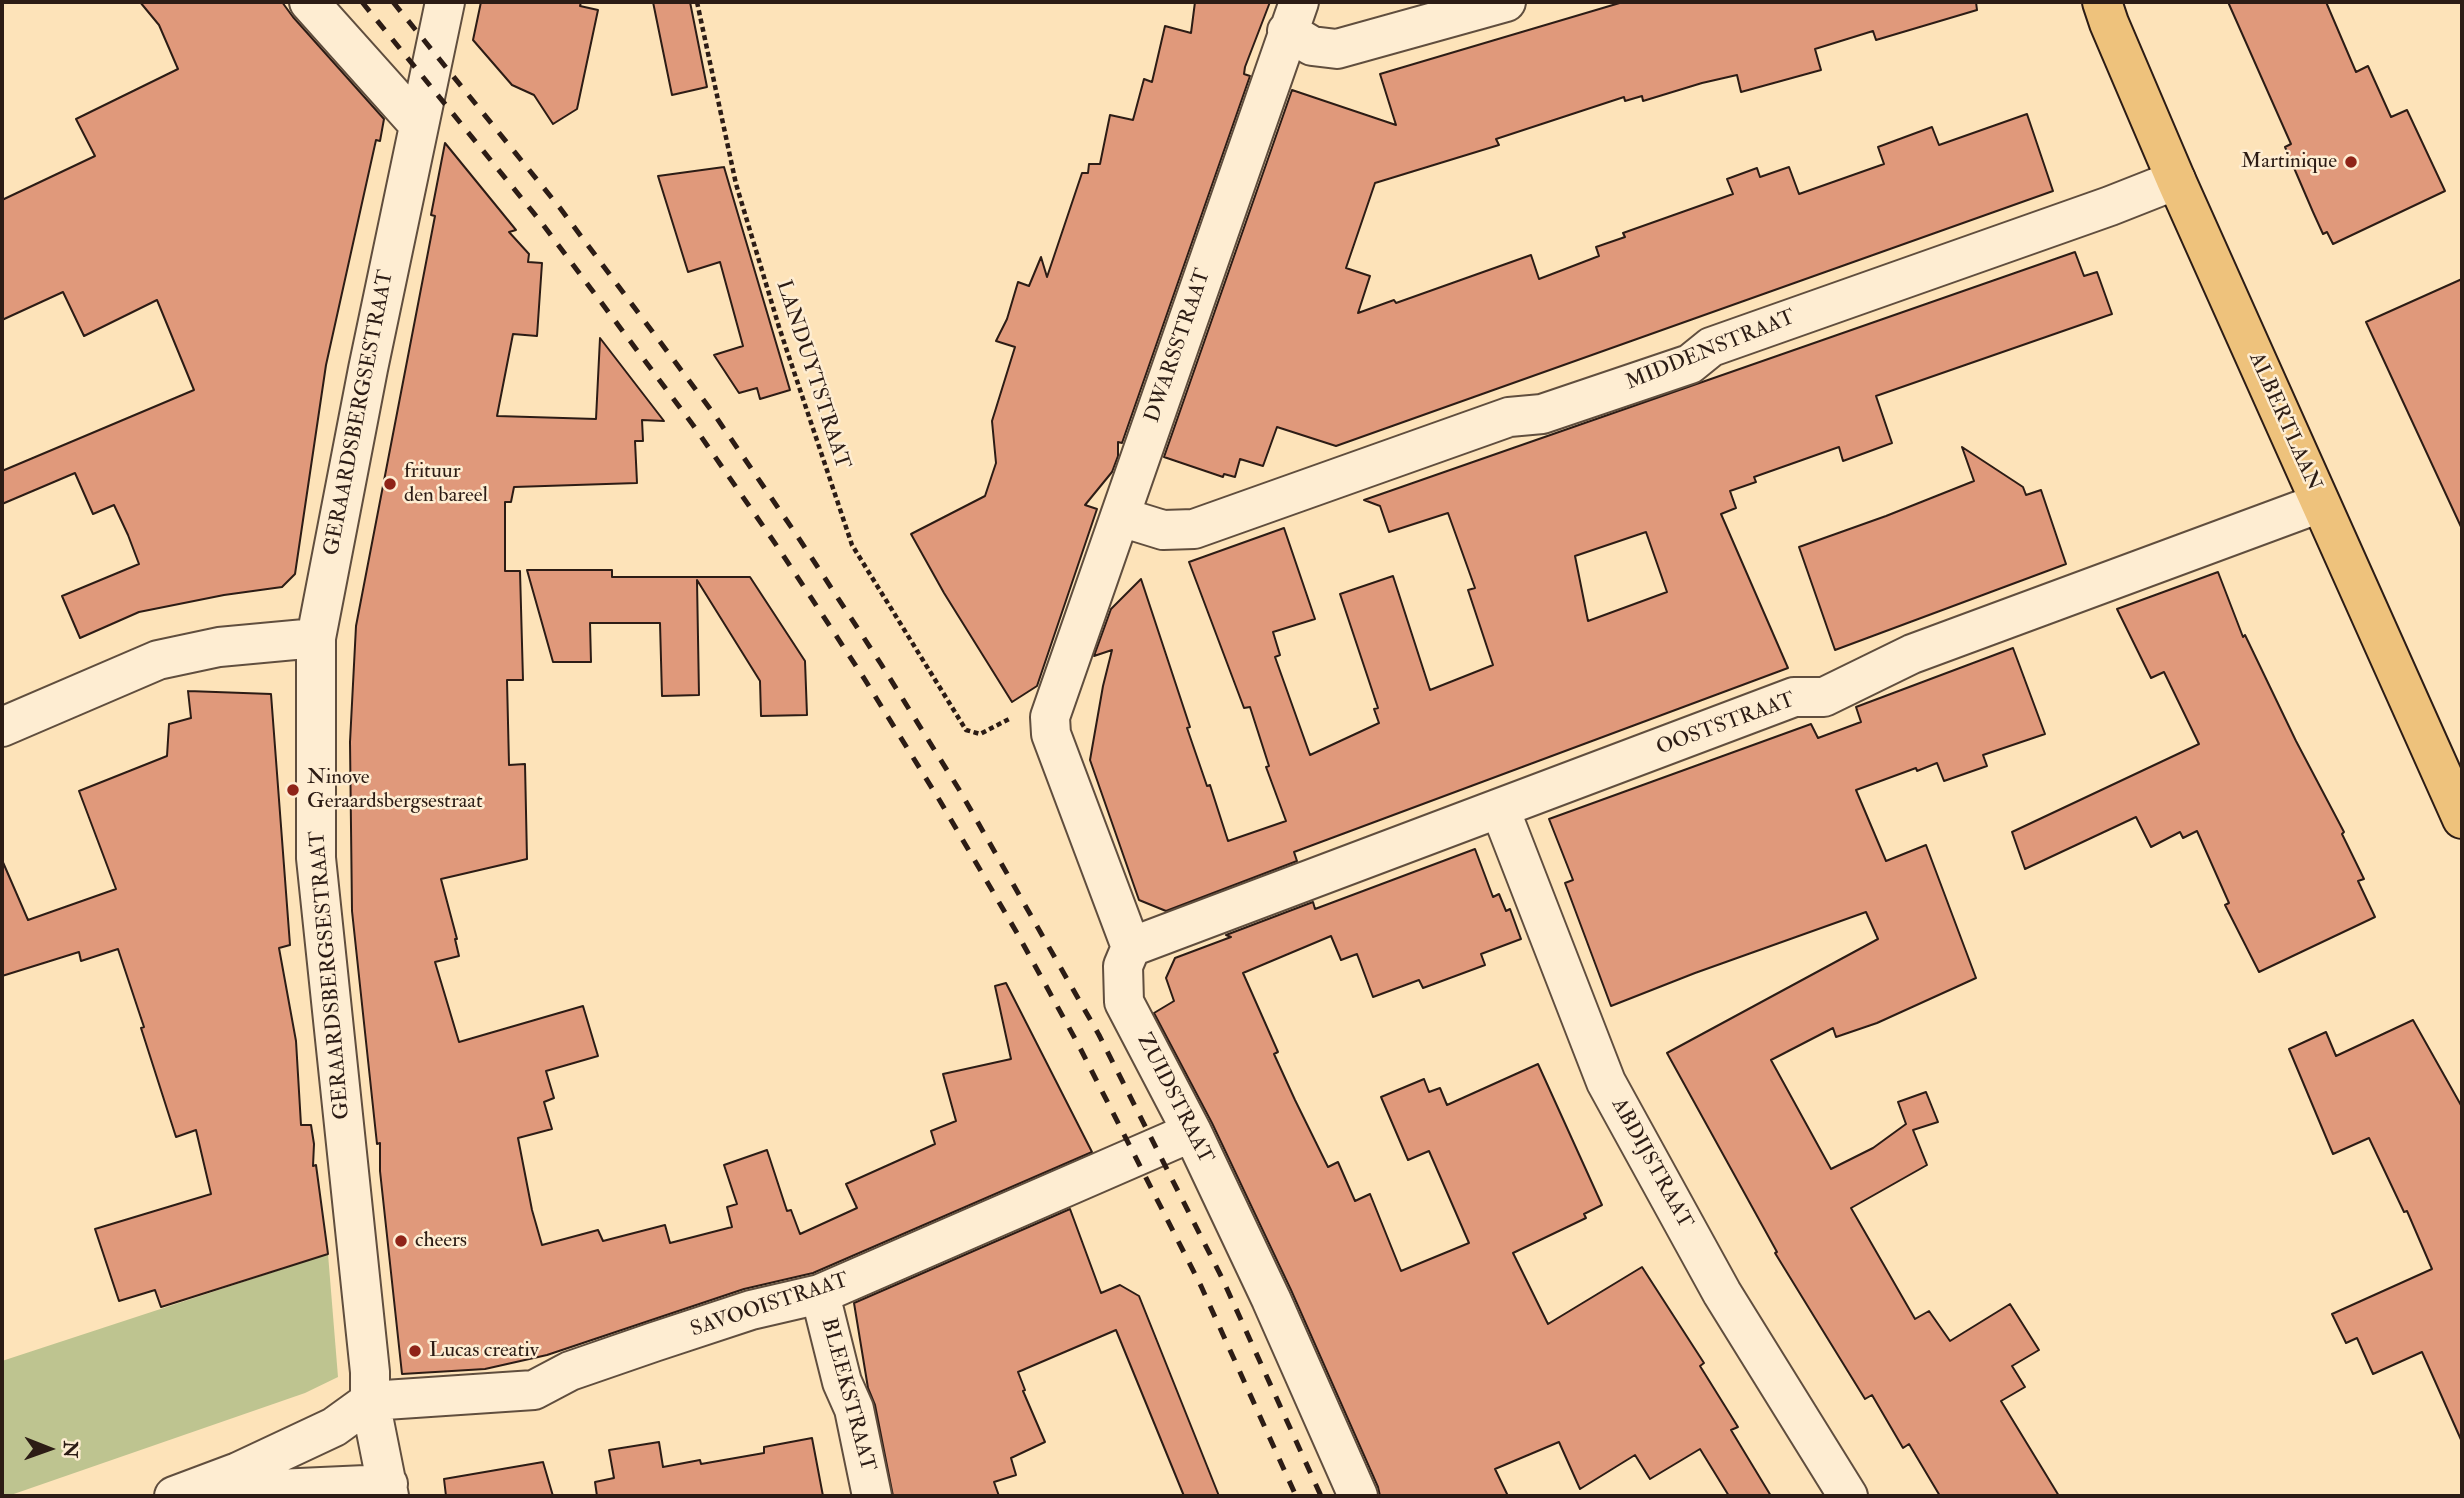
<!DOCTYPE html>
<style>
body{margin:0}
#map{position:relative;width:2464px;height:1498px;overflow:hidden;background:#fde3b9;font-family:"IM FELL Double Pica",serif}
canvas{display:block}
.frame{position:absolute;inset:0;border:4px solid #2c1c15;pointer-events:none}
.north{position:absolute;left:14px;top:1414px;width:70px;height:70px;-webkit-text-stroke:5px #feedd2;paint-order:stroke;rotate:91deg;font-size:19px;font-weight:700;line-height:28px;text-align:center;color:#2c1c15}
.north::after{content:'';display:block;margin:auto;width:24px;height:32px;background:#2c1c15;clip-path:polygon(50% 0,100% 100%,50% 72%,0 100%)}
</style>
<div id="map">
<canvas width="2464" height="1498"></canvas>
<div class="frame"></div>
<div class="north">N</div>
</div>
<script>
const ctx = document.querySelector('canvas').getContext('2d');
ctx.lineJoin = 'round';
function paint(path, color) {
  ctx.fillStyle = color;
  ctx.fill(path, 'evenodd');
}
function shape(rows) {
  const path = new Path2D();
  for (const r of rows) {
    path.moveTo(r[0], r[1]);
    for (let i = 2; i < r.length; i += 2) path.lineTo(r[i], r[i + 1]);
  }
  return path;
}
function strokePath(path, color, width, dash) {
  ctx.strokeStyle = color;
  ctx.lineWidth = width;
  ctx.lineCap = dash ? 'butt' : 'round';
  ctx.setLineDash(dash || []);
  ctx.stroke(path);
}
function write(font, color, halo, rows, align = 'center') {
  ctx.font = font + ' "IM FELL Double Pica",serif';
  ctx.lineWidth = 5;
  ctx.setLineDash([]);
  ctx.textBaseline = 'middle';
  ctx.strokeStyle = halo;
  ctx.fillStyle = color;
  for (const [text, x, y, turn = 0] of rows) {
    ctx.save();
    ctx.translate(x, y);
    ctx.rotate((+turn || 0) * Math.PI / 180);
    ctx.textAlign = isNaN(turn) ? turn : align;
    if (halo) ctx.strokeText(text, 0, 0);
    ctx.fillText(text, 0, 0);
    ctx.restore();
  }
}
paint(shape([
 [328,1254,338,1377,305,1393,8,1496,2,1496,2,1361]
]), '#bec490');
const building = shape([
 [140,2,282,2,293,17,384,119,380,141,376,140,326,365,295,574,282,587,224,595,139,612,80,638,62,596,139,564,128,535,114,505,93,514,75,473,2,504,2,471,194,390,157,300,84,336,63,292,2,320,2,200,95,156,76,119,178,69,159,25,140,2],
 [481,2,581,2,580,6,598,10,577,109,553,124,534,95,512,85,473,40,481,2],
 [653,2,690,2,707,87,672,95,653,2],
 [1195,2,1270,2,1245,67,1244,74,1250,76,1122,443,1118,442,1118,456,1112,472,1085,505,1097,509,1037,686,1012,702,944,593,911,534,985,496,996,463,992,421,1015,347,996,341,1007,319,1018,282,1029,286,1041,257,1047,277,1082,173,1088,173,1089,164,1100,164,1110,115,1133,120,1144,79,1152,82,1165,26,1191,33,1195,2],
 [1623,2,1976,2,1977,10,1876,40,1873,31,1815,49,1821,70,1741,92,1737,75,1702,83,1643,101,1642,96,1625,101,1624,97,1496,139,1499,145,1375,183,1346,268,1370,276,1358,313,1394,300,1396,303,1531,255,1539,279,1599,256,1596,247,1625,237,1623,233,1733,194,1727,179,1757,168,1760,177,1789,167,1799,194,1884,164,1878,147,1932,127,1939,145,2027,114,2053,191,1336,446,1277,427,1263,466,1240,459,1235,477,1224,474,1223,477,1164,457,1292,90,1396,125,1380,74,1623,2],
 [2228,2,2326,2,2356,72,2368,66,2391,117,2407,110,2445,191,2333,244,2327,232,2323,234,2313,212,2285,147,2291,144,2228,2],
 [445,143,516,230,509,232,529,254,528,262,542,263,537,336,513,334,497,416,596,419,600,338,664,421,642,420,643,441,635,441,637,483,514,487,511,502,505,502,505,571,520,571,523,680,507,680,509,765,525,764,527,859,441,879,457,939,455,939,459,956,435,962,459,1042,583,1006,598,1056,546,1071,554,1098,544,1102,552,1129,518,1138,532,1210,542,1245,598,1230,603,1241,665,1225,670,1243,732,1227,727,1207,737,1204,724,1165,767,1150,787,1211,791,1210,800,1234,857,1208,846,1184,935,1144,931,1131,956,1121,943,1074,1011,1059,995,986,1006,983,1092,1152,813,1273,744,1289,547,1355,485,1369,402,1374,380,1171,380,1143,377,1144,352,911,350,742,356,626,435,216,431,215,445,143],
 [724,167,790,390,760,399,757,388,739,393,714,355,743,346,720,262,688,272,658,176,724,167],
 [2075,252,2084,276,2097,272,2112,314,1876,396,1892,443,1843,461,1839,447,1754,477,1756,482,1730,491,1736,508,1721,514,1788,668,1294,852,1297,861,1166,911,1139,900,1090,760,1103,686,1112,650,1094,656,1111,609,1141,579,1190,727,1187,728,1207,786,1210,785,1228,841,1286,821,1266,767,1269,766,1250,707,1244,708,1189,562,1284,528,1315,619,1273,632,1280,655,1275,657,1310,755,1379,723,1374,709,1378,708,1340,594,1393,576,1430,690,1493,665,1468,590,1475,588,1448,513,1389,532,1380,506,1364,500,2075,252],
 [1646,532,1667,592,1588,621,1575,556,1646,532],
 [2462,279,2462,529,2366,322,2462,279],
 [1962,447,2023,487,2026,495,2041,490,2066,564,1835,650,1799,547,1886,516,1974,481,1962,447],
 [527,570,612,570,612,577,750,577,805,661,807,715,761,716,760,681,697,580,699,695,662,696,660,623,590,623,591,662,553,662,527,570],
 [2218,572,2243,637,2245,635,2296,741,2344,832,2342,834,2364,879,2358,881,2375,917,2259,972,2225,905,2229,903,2197,831,2183,838,2180,832,2151,847,2136,817,2025,869,2012,832,2199,744,2164,672,2151,678,2117,609,2218,572],
 [2013,648,2045,734,1983,755,1987,766,1944,781,1937,763,1917,771,1916,768,1856,790,1886,861,1926,845,1976,978,1877,1023,1836,1037,1833,1028,1771,1060,1831,1169,1873,1148,1906,1124,1898,1102,1926,1092,1938,1122,1913,1130,1927,1165,1851,1208,1915,1319,1929,1311,1950,1341,2010,1304,2039,1350,2012,1366,2025,1387,2001,1401,2059,1496,1940,1496,1909,1444,1903,1448,1872,1395,1865,1399,1815,1318,1775,1253,1777,1252,1667,1053,1878,939,1866,912,1695,973,1611,1006,1565,883,1573,880,1549,819,1811,724,1818,738,1861,722,1856,707,2013,648],
 [188,691,271,694,290,945,279,948,296,1041,301,1125,311,1125,314,1144,313,1166,316,1165,328,1254,161,1307,155,1290,119,1301,95,1229,211,1194,196,1130,176,1137,141,1028,144,1027,118,949,81,961,79,952,2,976,2,860,28,920,116,889,79,791,167,756,169,724,191,718,188,691],
 [1475,849,1493,897,1499,894,1506,911,1510,909,1521,939,1481,954,1485,965,1423,988,1419,980,1373,997,1357,954,1341,960,1331,936,1243,973,1278,1052,1274,1054,1295,1100,1328,1167,1338,1162,1355,1201,1370,1194,1401,1271,1469,1243,1429,1151,1408,1160,1381,1097,1424,1079,1429,1092,1440,1088,1447,1105,1538,1064,1602,1205,1584,1214,1586,1218,1513,1253,1548,1324,1642,1267,1704,1363,1700,1366,1738,1427,1731,1430,1771,1496,1729,1496,1700,1449,1650,1479,1635,1455,1580,1489,1559,1442,1495,1469,1508,1496,1380,1496,1378,1487,1291,1290,1212,1123,1154,1013,1174,1001,1166,978,1175,958,1231,937,1226,935,1313,902,1315,909,1475,849],
 [2413,1020,2462,1107,2462,1442,2422,1352,2373,1374,2357,1338,2346,1343,2332,1314,2432,1269,2407,1211,2404,1212,2369,1138,2333,1154,2289,1049,2326,1032,2336,1056,2413,1020],
 [1070,1209,1101,1293,1120,1285,1139,1296,1219,1496,1184,1496,1116,1330,1018,1372,1025,1390,1023,1391,1045,1442,1011,1458,1016,1475,994,1482,999,1496,893,1496,875,1405,868,1388,854,1303,1070,1209],
 [812,1438,823,1496,597,1496,595,1482,614,1478,609,1450,659,1442,663,1467,700,1460,701,1464,764,1453,764,1447,812,1438],
 [543,1462,553,1496,446,1496,444,1479,543,1462]
]);
paint(building, '#e0997b');
strokePath(building, '#2c1c15', 2);
const minor = shape([
 [309,2,419,125],
 [1299,2,1050,717,1051,734,1131,947,1123,966,1124,1002,1192,1132,1271,1299,1358,1496],
 [1287,31,1312,46,1337,49,1506,2],
 [1121,517,1163,530,1194,529,1509,417,1542,414,1690,364,1711,347,2110,206,2176,180],
 [2,727,158,660,219,647,316,638],
 [1500,809,1606,1082,1722,1293,1848,1496],
 [1131,947,1794,697,1824,697,1912,654,2320,503],
 [820,1294,842,1382,854,1409,872,1496],
 [370,1401,534,1390,570,1371,654,1342,751,1310,820,1294,1192,1132],
 [211,1492,388,1484],
 [174,1496,238,1472,334,1427,370,1401],
 [389,1496,370,1401,370,1372,316,858,316,638,368,369,445,2]
]);
const major = shape([
 [2102,2,2109,23,2176,180,2462,819]
]);
strokePath(minor, '#604e3e', 42);
strokePath(major, '#2c1c15', 42);
strokePath(shape([
 [697,2,736,184,779,327,852,545,966,730,980,734,1011,718]
]), '#2c1c15', 4.5, [5, 3.5]);
strokePath(minor, '#feedd2', 38);
strokePath(major, '#eec27c', 38);
strokePath(shape([
 [362,2,541,222,693,425,779,549,862,675,940,801,1017,933,1078,1044,1201,1286,1296,1496],
 [393,2,560,208,714,414,798,537,881,664,960,791,1099,1035,1222,1278,1321,1496]
]), '#2c1c15', 5, [12, 12]);
for (const [x, y, r, color] of [
 [2351,162,7,"#8f2418"],
 [390,484,7,"#8f2418"],
 [293,790,7,"#8f2418"],
 [401,1241,7,"#8f2418"],
 [415,1351,7,"#8f2418"]
]) {
  const dot = new Path2D();
  dot.arc(x, y, r, 0, 2 * Math.PI);
  ctx.fillStyle = color;
  ctx.fill(dot);
  strokePath(dot, '#feedd2', 2.5);
}
write('21px', '#2c1c15', '#feedd2', [
 ["Martinique",2337,162,"right"],
 ["frituur",404,472],
 ["den bareel",404,496],
 ["Ninove",307,778],
 ["Geraardsbergsestraat",307,802],
 ["cheers",415,1241],
 ["Lucas creativ",429,1351]
], 'left');
write('21px', '#2c1c15', '#feedd2', [
 ["DWARSSTRAAT",1179,346,-71],
 ["MIDDENSTRAAT",1711,351,-22],
 ["LANDUYTSTRAAT",812,375,72],
 ["GERAARDSBERGSESTRAAT",360,413,-79],
 ["ALBERTLAAN",2284,422,66],
 ["OOSTSTRAAT",1726,725,-20],
 ["GERAARDSBERGSESTRAAT",331,975,-95],
 ["ZUIDSTRAAT",1174,1099,63],
 ["ABDIJSTRAAT",1651,1164,61],
 ["SAVOOISTRAAT",770,1306,-18],
 ["BLEEKSTRAAT",847,1395,75]
]);
</script>
